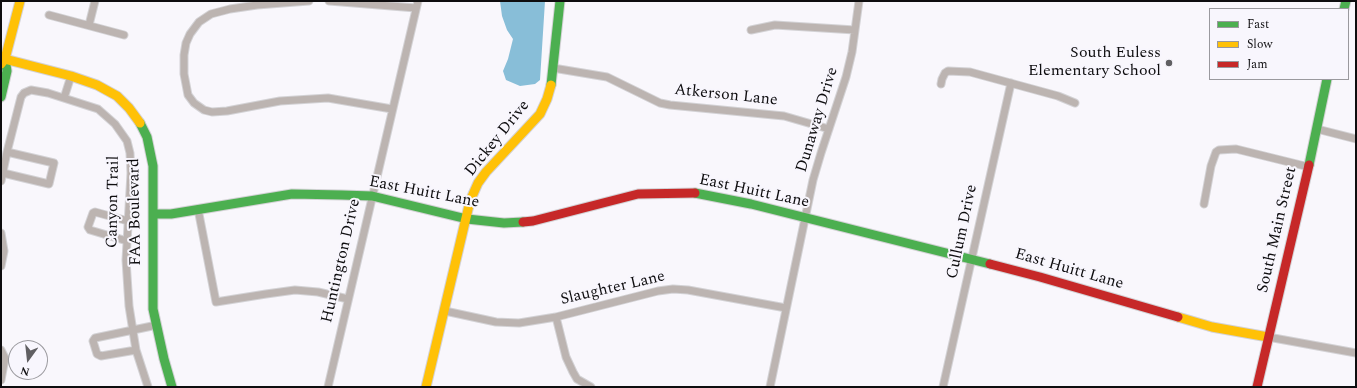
<!DOCTYPE html>
<style>
body{margin:0}
#map{position:relative;width:1357px;height:388px;overflow:hidden;background:#f9f7fc;font-family:Spectral,serif}
canvas{display:block}
.frame{position:absolute;inset:0;border:2px solid #0e0d0f;pointer-events:none}
.legend{position:absolute;left:1209px;top:8px;width:140px;height:72px;box-sizing:border-box;background:#f8f6fd;border:1px solid #9a999e;margin:0;padding:5px 7px;list-style:none;font-size:12px;color:#0e0d0f}
.legend li{display:flex;align-items:center;gap:8px;height:20px}
.legend b{width:20px;border:1px solid #9a999e}
.north{position:absolute;left:8px;top:340px;width:40px;height:40px;box-sizing:border-box;background:#f8f6fd;border:1px solid #9a999e;border-radius:50%;rotate:195deg;font-size:11px;font-weight:700;line-height:16px;text-align:center;color:#0e0d0f}
.north::after{content:'';display:block;margin:auto;width:14px;height:18px;background:#605f62;clip-path:polygon(50% 0,100% 100%,50% 72%,0 100%)}
</style>
<div id="map">
<canvas width="1357" height="388"></canvas>
<div class="frame"></div>
<ul class="legend">
<li><b style="height:5px;background:#4caf50"></b>Fast</li>
<li><b style="height:5px;background:#ffc107"></b>Slow</li>
<li><b style="height:5px;background:#c62828"></b>Jam</li>
</ul>
<div class="north">N</div>
</div>
<script>
const ctx = document.querySelector('canvas').getContext('2d');
ctx.lineJoin = 'round';
function paint(path, color) {
  ctx.fillStyle = color;
  ctx.fill(path, 'evenodd');
}
function shape(rows) {
  const path = new Path2D();
  for (const r of rows) {
    path.moveTo(r[0], r[1]);
    for (let i = 2; i < r.length; i += 2) path.lineTo(r[i], r[i + 1]);
  }
  return path;
}
function strokePath(path, color, width, dash) {
  ctx.strokeStyle = color;
  ctx.lineWidth = width;
  ctx.lineCap = dash ? 'butt' : 'round';
  ctx.setLineDash(dash || []);
  ctx.stroke(path);
}
function write(font, color, halo, rows, align = 'center') {
  ctx.font = font + ' Spectral,serif';
  ctx.lineWidth = 4;
  ctx.setLineDash([]);
  ctx.textBaseline = 'middle';
  ctx.strokeStyle = halo;
  ctx.fillStyle = color;
  for (const [text, x, y, turn = 0] of rows) {
    ctx.save();
    ctx.translate(x, y);
    ctx.rotate((+turn || 0) * Math.PI / 180);
    ctx.textAlign = isNaN(turn) ? turn : align;
    if (halo) ctx.strokeText(text, 0, 0);
    ctx.fillText(text, 0, 0);
    ctx.restore();
  }
}
paint(shape([
 [500,1,545,1,540,80,535,84,520,86,506,80,503,71,508,59,513,39,507,30,502,16]
]), '#88bed8');
const street = shape([
 [309,1,257,5,230,9,211,14,199,22,190,34,186,43,184,55,184,74,188,95,194,103,204,110,212,112,227,111,280,101,328,98,392,109],
 [329,1,416,8],
 [49,15,124,35],
 [89,25,95,1],
 [751,30,775,25,855,30],
 [553,68,607,77,660,103,670,105,784,116,829,129],
 [941,84,942,79,945,73,948,71,970,72,1058,96,1075,103],
 [64,98,71,76],
 [1317,129,1356,139],
 [3,173,49,184,54,163,7,152],
 [1,181,7,152,21,97,24,93,31,90,48,93,98,109,115,124,127,141,130,153,131,173,126,260,129,306,136,350,148,387],
 [1204,204,1211,166,1216,152,1219,150,1236,149,1309,167],
 [198,209,216,302,266,294,295,290,318,292,348,299],
 [1,233,4,251,1,266],
 [127,241,90,230,88,227,93,213,95,212,128,221],
 [445,311,496,322,519,323,556,317,658,291,673,289,688,290,786,308],
 [556,317,566,357,573,372,577,379,591,387],
 [1268,337,1356,353],
 [1,350,5,358,1,380],
 [136,350,101,356,97,354,93,341,95,338,157,325],
 [328,387,418,1],
 [770,387,813,180,821,153,846,77,852,52,859,1],
 [943,387,1011,83]
]);
const fast = shape([
 [1344,9,1346,1],
 [551,85,560,1],
 [1,97,7,71,5,59],
 [140,123,147,137,153,166,153,309,164,359,172,387],
 [1309,165,1327,79],
 [695,193,751,204,990,264],
 [154,214,171,214,292,194,342,195,372,196,467,219,504,223,523,222]
]);
const slow = shape([
 [1,58,71,76,97,85,117,96,129,108,140,123],
 [1,64,5,59,20,1],
 [1178,317,1212,327,1268,337],
 [426,387,470,201,478,183,486,172,540,114,547,99,551,85]
]);
const jam = shape([
 [523,222,533,221,638,194,695,193],
 [990,264,1040,277,1178,317],
 [1257,387,1309,165]
]);
strokePath(street, '#d3d2d5', 9);
strokePath(fast, '#d3d2d5', 11);
strokePath(slow, '#d3d2d5', 11);
strokePath(jam, '#d3d2d5', 11);
strokePath(street, '#bcb4b1', 7);
strokePath(fast, '#4caf50', 9);
strokePath(slow, '#ffc107', 9);
strokePath(jam, '#c62828', 9);
for (const [x, y, r, color] of [
 [1169,63,4,"#605f62"]
]) {
  const dot = new Path2D();
  dot.arc(x, y, r, 0, 2 * Math.PI);
  ctx.fillStyle = color;
  ctx.fill(dot);
  strokePath(dot, '#f8f6fd', 1.5);
}
write('16px', '#0e0d0f', '#f8f6fd', [
 ["South Euless",1161,54],
 ["Elementary School",1161,72]
], 'right');
write('16px', '#0e0d0f', '#f8f6fd', [
 ["Atkerson Lane",726,96,6],
 ["Dunaway Drive",818,120,-73],
 ["Dickey Drive",498,139,-51],
 ["East Huitt Lane",754,192,12],
 ["East Huitt Lane",424,193,11],
 ["Canyon Trail",114,202,-89],
 ["FAA Boulevard",136,212,-91],
 ["South Main Street",1278,230,-77],
 ["Cullum Drive",963,232,-78],
 ["Huntington Drive",342,261,-77],
 ["East Huitt Lane",1069,270,16],
 ["Slaughter Lane",613,289,-13]
]);
</script>
